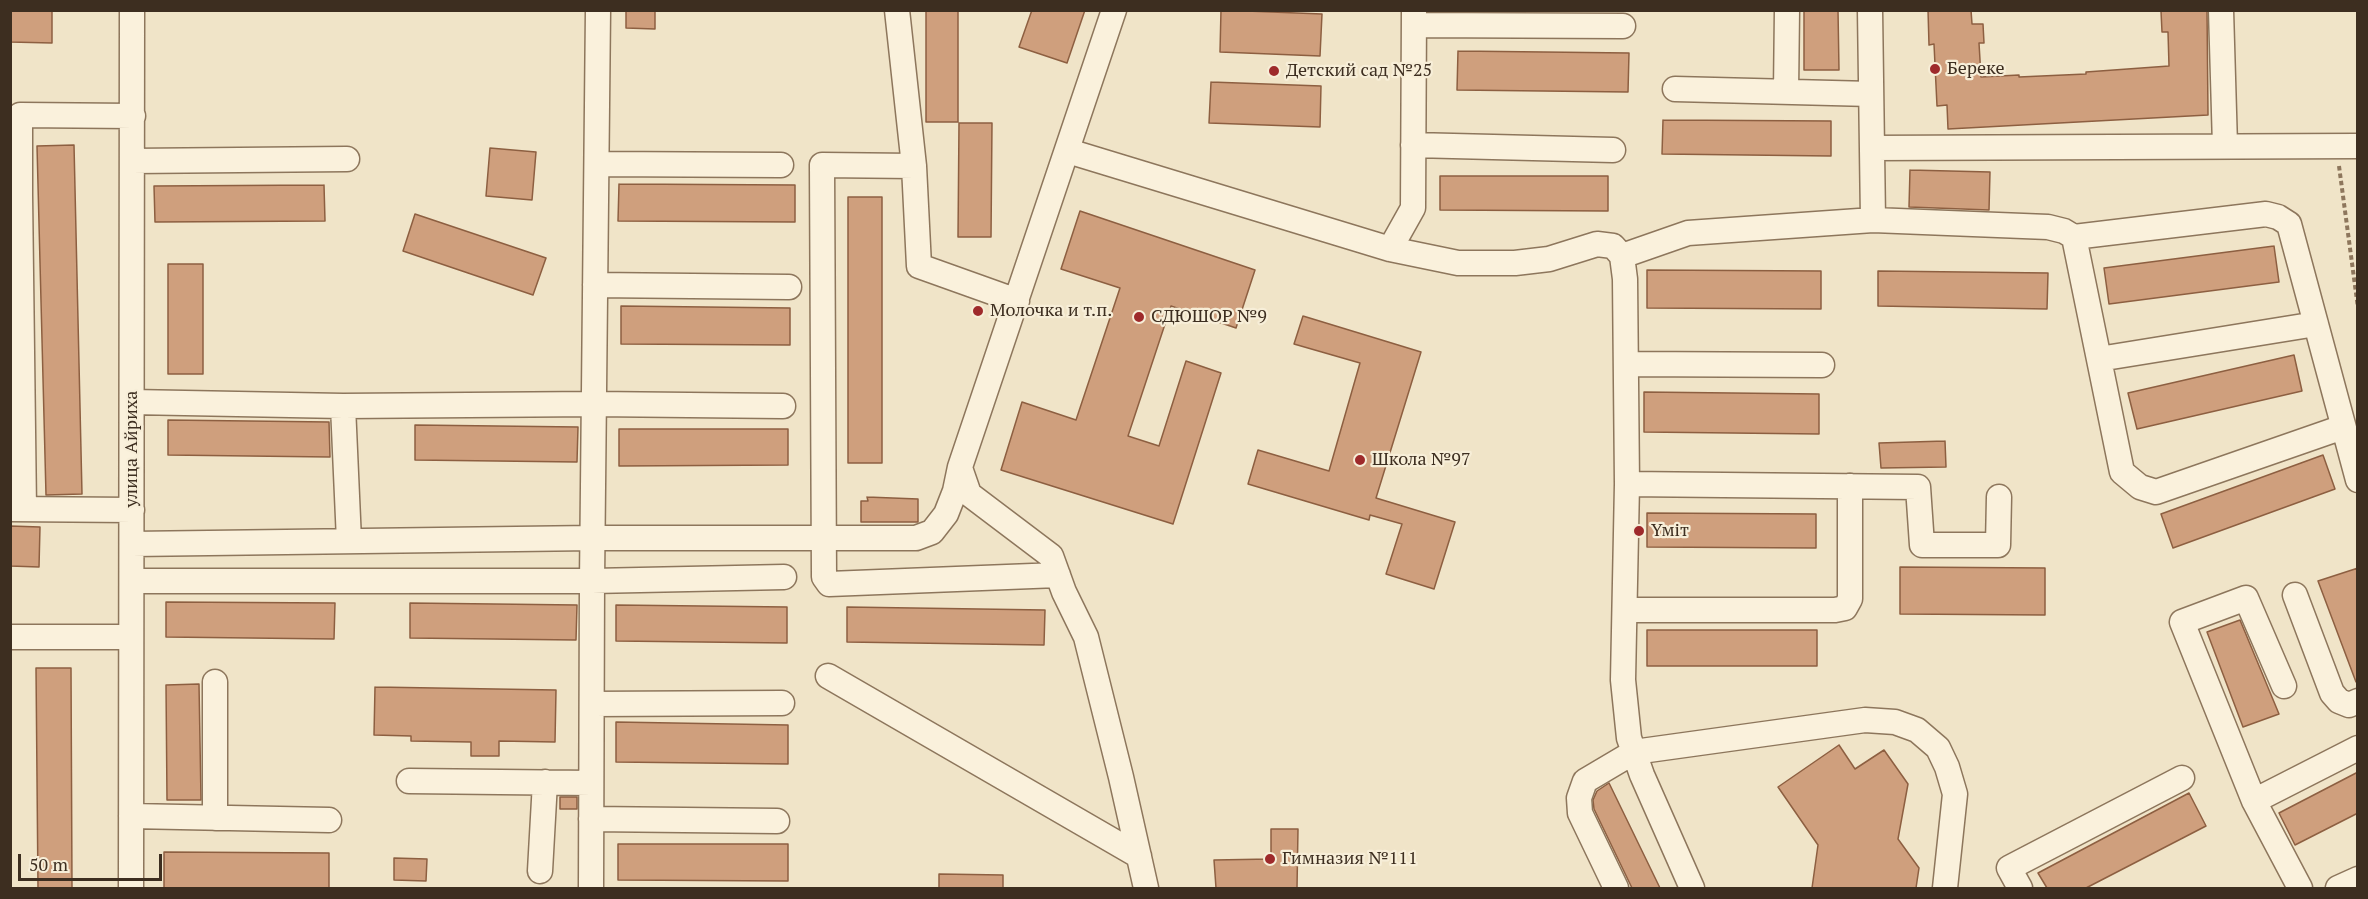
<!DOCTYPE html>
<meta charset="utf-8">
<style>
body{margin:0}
#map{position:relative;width:2368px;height:899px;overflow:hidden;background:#f0e4c8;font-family:"PT Serif",serif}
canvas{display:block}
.frame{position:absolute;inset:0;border:12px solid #3d2e20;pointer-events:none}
.scale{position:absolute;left:18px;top:854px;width:144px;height:27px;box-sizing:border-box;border:3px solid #3d2e20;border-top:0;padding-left:8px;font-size:18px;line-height:21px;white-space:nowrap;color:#3d2e20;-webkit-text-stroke:4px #f7eed8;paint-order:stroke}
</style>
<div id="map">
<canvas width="2368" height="899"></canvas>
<div class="frame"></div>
<div class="scale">50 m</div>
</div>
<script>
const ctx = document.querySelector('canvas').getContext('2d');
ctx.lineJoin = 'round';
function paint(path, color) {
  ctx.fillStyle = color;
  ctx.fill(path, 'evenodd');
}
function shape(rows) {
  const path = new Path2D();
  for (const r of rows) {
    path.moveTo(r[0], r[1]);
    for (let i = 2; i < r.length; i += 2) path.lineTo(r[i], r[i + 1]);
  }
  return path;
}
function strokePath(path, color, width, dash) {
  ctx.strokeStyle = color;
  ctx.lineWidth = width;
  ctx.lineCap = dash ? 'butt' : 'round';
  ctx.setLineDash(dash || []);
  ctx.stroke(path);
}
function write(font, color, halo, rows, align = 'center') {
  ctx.font = font + ' "PT Serif",serif';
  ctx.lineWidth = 4.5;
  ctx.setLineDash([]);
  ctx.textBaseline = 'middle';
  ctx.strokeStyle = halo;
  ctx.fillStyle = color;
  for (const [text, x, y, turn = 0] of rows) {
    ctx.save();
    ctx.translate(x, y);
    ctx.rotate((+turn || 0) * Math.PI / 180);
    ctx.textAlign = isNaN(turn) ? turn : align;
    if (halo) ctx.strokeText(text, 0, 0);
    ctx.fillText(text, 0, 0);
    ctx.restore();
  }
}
const building = shape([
 [10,10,52,10,52,43,10,42,10,10],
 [626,10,655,10,655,29,626,28,626,10],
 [926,10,958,10,958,122,926,122,926,10],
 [1032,10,1085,10,1067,63,1019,47,1032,10],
 [1221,10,1322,14,1320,56,1220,52,1221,10],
 [1804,10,1838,10,1839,70,1804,70,1804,10],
 [1928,10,1971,10,1972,24,1983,24,1984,43,1979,43,1981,77,2019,75,2019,77,2086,74,2086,72,2169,66,2168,32,2162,32,2161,11,2207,10,2208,115,1948,129,1947,105,1937,106,1934,44,1929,45,1928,10],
 [1458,51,1629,53,1628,92,1457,90,1458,51],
 [1211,82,1321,86,1320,127,1209,123,1211,82],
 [1663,120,1831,121,1831,156,1662,154,1663,120],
 [959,123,992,123,991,237,958,237,959,123],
 [74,145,82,494,46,495,37,146,74,145],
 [490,148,536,152,532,200,486,196,490,148],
 [1910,170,1990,172,1989,210,1909,207,1910,170],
 [1440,176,1608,176,1608,211,1440,210,1440,176],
 [619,184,795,185,795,222,618,221,619,184],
 [324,185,325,221,155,222,154,186,324,185],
 [848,197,882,197,882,463,848,463,848,197],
 [1080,211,1255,270,1236,328,1171,306,1128,436,1159,446,1186,361,1221,373,1173,524,1001,470,1022,402,1076,420,1120,288,1061,269,1080,211],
 [415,214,546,258,533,295,403,251,415,214],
 [2274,246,2279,282,2109,304,2104,268,2274,246],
 [168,264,203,264,203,374,168,374,168,264],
 [1647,270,1821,271,1821,309,1647,308,1647,270],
 [1878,271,2048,273,2047,309,1878,306,1878,271],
 [621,306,790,308,790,345,621,344,621,306],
 [1303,316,1421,352,1376,498,1455,522,1434,589,1386,574,1402,524,1370,515,1369,520,1248,484,1258,450,1329,471,1360,363,1294,344,1303,316],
 [2294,355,2302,391,2137,429,2128,393,2294,355],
 [1644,392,1819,394,1819,434,1644,432,1644,392],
 [168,420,329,422,330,457,168,455,168,420],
 [415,425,578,427,577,462,415,460,415,425],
 [619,429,788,429,788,465,619,466,619,429],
 [1945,441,1946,467,1881,468,1879,443,1945,441],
 [2323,455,2335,489,2173,548,2161,514,2323,455],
 [867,497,918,499,918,522,861,522,861,501,868,501,867,497],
 [1647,513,1816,514,1816,548,1647,547,1647,513],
 [10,526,40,527,39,567,10,566,10,526],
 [1900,567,2045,568,2045,615,1900,614,1900,567],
 [2358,568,2358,682,2356,682,2318,581,2358,568],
 [166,602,335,603,334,639,166,637,166,602],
 [410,603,577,605,576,640,410,638,410,603],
 [616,605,787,607,787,643,616,641,616,605],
 [847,607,1045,610,1044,645,847,642,847,607],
 [2240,620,2279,714,2243,727,2207,632,2240,620],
 [1647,630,1817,630,1817,666,1647,666,1647,630],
 [36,668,71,668,72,888,38,888,36,668],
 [199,684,201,800,167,800,166,685,199,684],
 [375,687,556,690,555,742,499,741,499,756,471,756,471,742,411,741,411,736,374,735,375,687],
 [616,722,788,725,788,764,616,762,616,722],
 [1839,745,1855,769,1884,750,1908,784,1898,839,1919,868,1916,888,1812,888,1818,845,1778,787,1839,745],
 [2358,772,2358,813,2295,845,2279,813,2358,772],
 [1609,783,1660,888,1632,888,1594,809,1593,800,1597,791,1609,783],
 [2189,793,2206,826,2086,888,2047,888,2038,873,2189,793],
 [560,797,577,797,577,809,560,809,560,797],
 [1271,829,1298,829,1297,888,1216,888,1214,860,1271,859,1271,829],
 [618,844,788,844,788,881,618,880,618,844],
 [164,852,329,853,329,888,164,888,164,852],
 [394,858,427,859,426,881,394,880,394,858],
 [939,874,1003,875,1003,888,939,888,939,874]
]);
paint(building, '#cf9f7d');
strokePath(building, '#8d5f41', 1.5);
const minor = shape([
 [897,10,914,166,919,266,1017,301],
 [1870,10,1873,220],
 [2221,10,2225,146],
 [1414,25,1623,26],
 [1675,89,1871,94],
 [1786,92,1787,10],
 [1413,145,1613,150],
 [1872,148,2358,146],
 [1068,151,1390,249,1458,263,1515,263,1549,259,1597,244,1613,246,1622,256,1625,279,1627,484,1623,680,1629,738,1642,775,1692,888],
 [132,161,347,159],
 [597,164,781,165],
 [914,166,822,165,824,577,829,584,1058,575],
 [10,195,20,195,20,115,133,116],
 [20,195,24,509],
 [2074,237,2266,214,2278,217,2289,224,2358,480],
 [1390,249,1413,208,1414,10],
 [1622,256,1688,233,1873,220,2048,227,2064,231,2074,237,2122,472,2140,487,2156,492,2343,427],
 [595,285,789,287],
 [2099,359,2316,324],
 [1626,364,1822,365],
 [132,402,343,406,594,404,783,406],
 [343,406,349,541],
 [960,468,969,494,1051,556,1064,592,1086,637,1121,777,1146,888],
 [1627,484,1918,487,1922,545,1998,545,1999,497],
 [10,509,132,510],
 [132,544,593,538,916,538,932,532,946,514,955,491,960,467,1114,10],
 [132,581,592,581,784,577],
 [2295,595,2332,693,2339,701,2349,705,2358,701],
 [1625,610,1835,610,1845,608,1850,599,1850,486],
 [10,637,131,637],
 [828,676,1139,856],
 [215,682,215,818],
 [2284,686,2246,598,2182,622,2254,801,2300,888],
 [592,704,782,703],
 [409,781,591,783],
 [2254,801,2358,748],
 [131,816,329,820],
 [591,819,777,821],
 [540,871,545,782],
 [131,888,132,10],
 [591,888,592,581,598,10],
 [1616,888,1580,813,1579,798,1585,781,1634,752,1865,720,1895,722,1917,730,1938,748,1947,767,1955,794,1945,888],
 [2020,888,2009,868,2182,778],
 [2338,888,2358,879]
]);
strokePath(minor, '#8d765c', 27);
strokePath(shape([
 [2339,166,2358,308]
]), '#8d765c', 4, [4.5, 3]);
strokePath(minor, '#faf1dc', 24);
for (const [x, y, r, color] of [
 [1935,69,6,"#9e2a2b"],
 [1274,71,6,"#9e2a2b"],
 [978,311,6,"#9e2a2b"],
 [1139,317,6,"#9e2a2b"],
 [1360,460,6,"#9e2a2b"],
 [1639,531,6,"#9e2a2b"],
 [1270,859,6,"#9e2a2b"]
]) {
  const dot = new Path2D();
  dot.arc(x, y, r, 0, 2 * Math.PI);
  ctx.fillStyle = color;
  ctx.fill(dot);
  strokePath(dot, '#f7eed8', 2);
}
write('18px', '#3d2e20', '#f7eed8', [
 ["Береке",1947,69],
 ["Детский сад №25",1286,71],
 ["Молочка и т.п.",990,311],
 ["СДЮШОР №9",1151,317],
 ["Школа №97",1372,460],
 ["Үміт",1651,531],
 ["Гимназия №111",1282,859]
], 'left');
write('18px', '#3d2e20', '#f7eed8', [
 ["улица Айриха",132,449,-90]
]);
</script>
